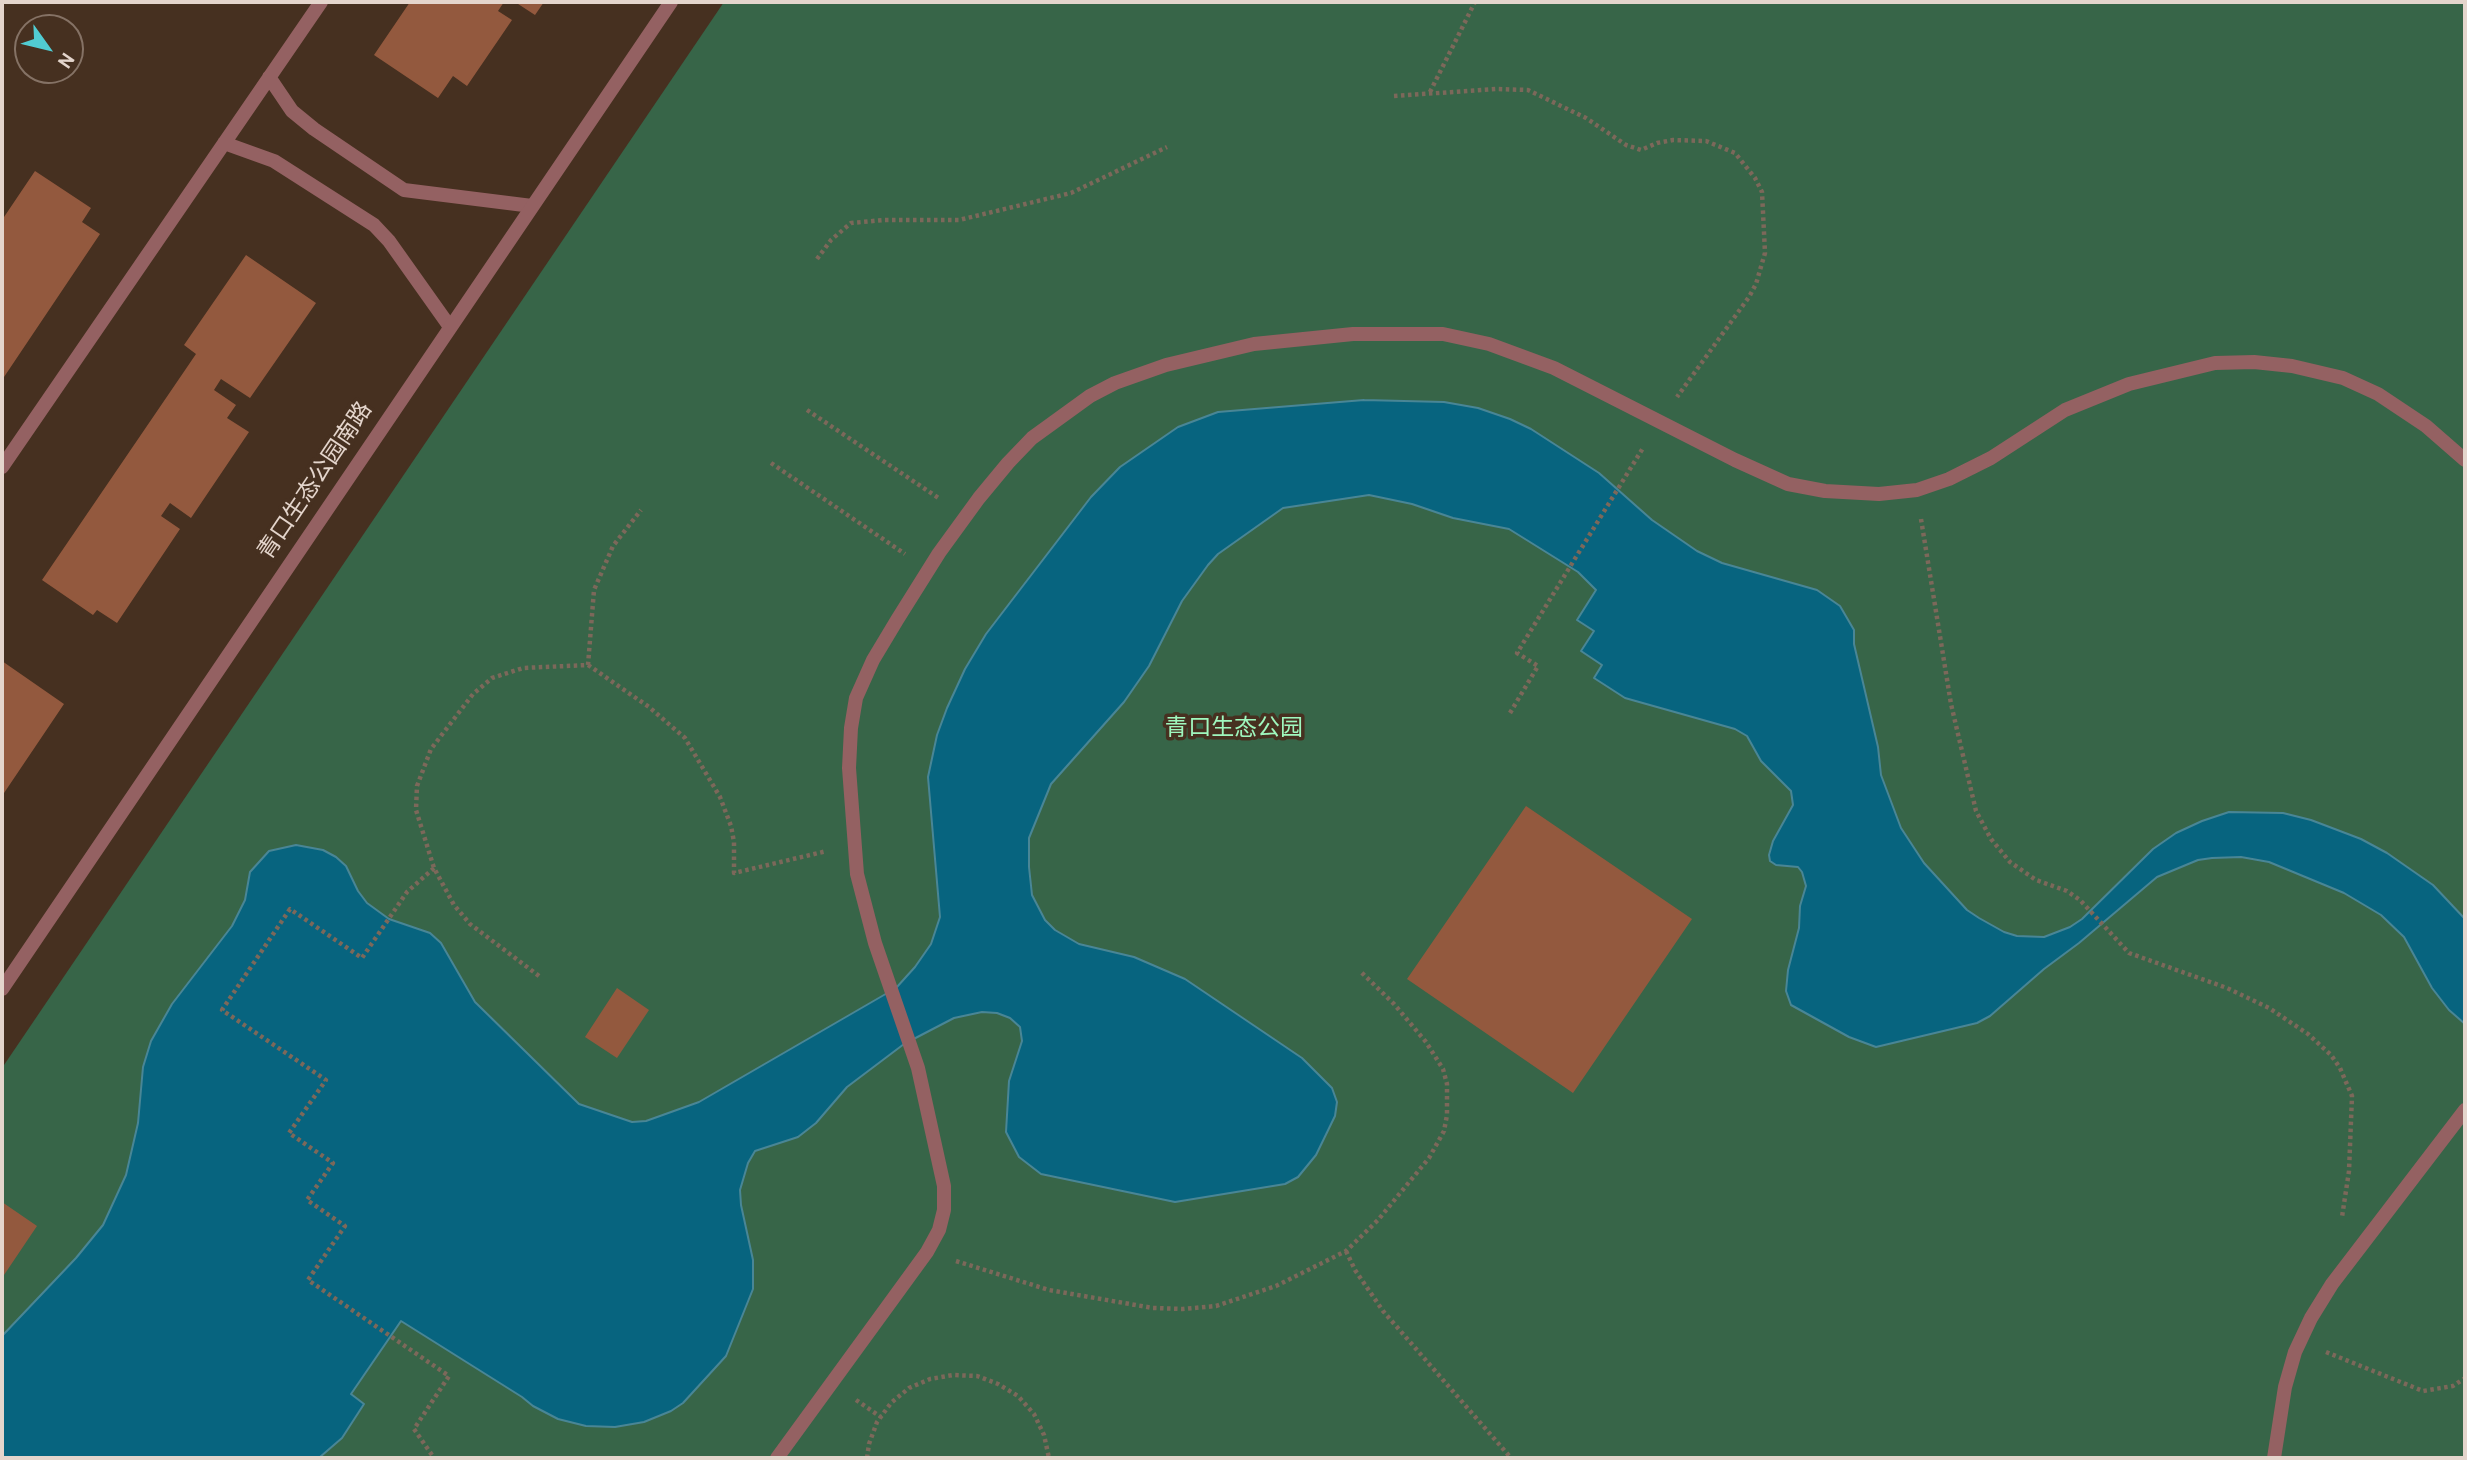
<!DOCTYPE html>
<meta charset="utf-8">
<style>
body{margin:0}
#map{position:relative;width:2467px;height:1460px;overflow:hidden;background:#463020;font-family:Overpass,sans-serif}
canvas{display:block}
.frame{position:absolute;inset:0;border:4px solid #e4d5cc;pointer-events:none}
.north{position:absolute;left:14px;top:14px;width:70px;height:70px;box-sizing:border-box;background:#463020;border:2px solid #857265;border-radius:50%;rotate:124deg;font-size:19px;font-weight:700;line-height:28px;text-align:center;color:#e4d5cc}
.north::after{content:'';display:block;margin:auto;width:24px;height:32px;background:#51ccd2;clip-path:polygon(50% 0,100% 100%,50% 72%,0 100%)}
</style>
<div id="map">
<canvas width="2467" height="1460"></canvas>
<div class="frame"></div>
<div class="north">N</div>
</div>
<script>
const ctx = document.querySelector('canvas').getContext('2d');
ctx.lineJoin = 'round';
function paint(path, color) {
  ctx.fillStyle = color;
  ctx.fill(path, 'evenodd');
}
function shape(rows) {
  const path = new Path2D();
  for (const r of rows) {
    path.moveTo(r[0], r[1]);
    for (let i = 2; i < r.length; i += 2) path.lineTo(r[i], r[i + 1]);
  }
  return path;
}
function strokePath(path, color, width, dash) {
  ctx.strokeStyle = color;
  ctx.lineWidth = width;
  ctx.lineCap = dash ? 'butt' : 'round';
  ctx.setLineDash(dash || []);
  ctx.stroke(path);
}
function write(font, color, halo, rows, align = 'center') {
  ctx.font = font + ' Overpass,"Noto Sans SC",sans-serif';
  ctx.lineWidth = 7;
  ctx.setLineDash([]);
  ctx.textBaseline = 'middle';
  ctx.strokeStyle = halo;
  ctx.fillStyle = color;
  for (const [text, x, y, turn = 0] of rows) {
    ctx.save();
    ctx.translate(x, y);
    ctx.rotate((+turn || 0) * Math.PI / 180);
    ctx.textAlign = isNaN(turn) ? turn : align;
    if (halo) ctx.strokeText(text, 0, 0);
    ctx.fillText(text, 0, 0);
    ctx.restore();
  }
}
paint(shape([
 [724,2,2465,2,2465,1458,2,1458,2,1068]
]), '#376548');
const water = shape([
 [1364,400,1444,402,1478,408,1510,419,1531,429,1599,473,1652,520,1697,551,1722,563,1817,590,1840,606,1854,630,1854,644,1878,747,1881,775,1901,828,1924,863,1967,910,1979,918,2004,932,2017,936,2044,937,2070,927,2082,919,2153,849,2176,833,2202,821,2229,812,2283,813,2311,820,2361,839,2387,853,2433,885,2465,919,2465,1024,2449,1010,2432,988,2404,937,2381,915,2344,893,2269,862,2241,857,2212,858,2198,860,2157,877,2079,943,2044,969,1990,1016,1977,1023,1876,1047,1849,1037,1791,1005,1786,991,1788,970,1799,928,1800,906,1806,886,1802,872,1798,867,1776,865,1770,861,1769,855,1773,841,1793,805,1791,791,1761,761,1747,736,1735,729,1625,698,1594,678,1602,665,1581,651,1594,631,1577,620,1596,590,1578,572,1509,529,1453,518,1412,504,1369,495,1283,508,1218,554,1208,565,1182,601,1149,666,1124,702,1051,784,1029,838,1029,867,1032,895,1045,920,1055,930,1079,944,1134,957,1185,979,1302,1058,1332,1088,1337,1102,1335,1116,1316,1155,1298,1177,1285,1184,1175,1202,1041,1174,1019,1157,1006,1132,1009,1081,1022,1041,1020,1027,1010,1018,997,1013,982,1012,954,1018,904,1044,847,1087,816,1123,798,1137,755,1151,748,1163,740,1190,741,1205,753,1260,753,1289,726,1356,683,1403,671,1411,644,1422,615,1427,586,1426,558,1419,533,1406,522,1397,401,1321,351,1394,364,1404,342,1438,320,1457,2,1458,2,1336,76,1258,103,1225,126,1175,138,1123,143,1067,151,1041,172,1004,232,926,245,900,250,872,269,851,296,845,323,850,336,857,346,866,358,891,367,903,389,919,430,933,441,943,475,1002,579,1104,632,1122,646,1121,699,1102,896,988,915,967,931,944,940,917,928,777,937,735,947,708,965,669,986,634,1091,497,1120,467,1178,427,1218,412,1364,400]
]);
paint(water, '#07647f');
strokePath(water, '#498696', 2);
paint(shape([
 [410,2,504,2,498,11,512,20,467,86,453,76,438,98,374,55],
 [515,2,544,2,535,15],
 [35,171,91,208,82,222,100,234,2,380,2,220],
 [246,255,316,303,250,398,221,379,214,390,236,405,227,418,249,432,191,518,170,503,161,516,180,529,117,623,97,610,93,615,42,580,196,354,184,345],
 [2,661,64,704,2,796],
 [1526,806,1692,919,1573,1093,1407,979],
 [617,988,649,1010,617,1058,585,1037],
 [2,1202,37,1226,2,1278]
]), '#93593e');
strokePath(shape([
 [1430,92,1475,2],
 [1394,96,1496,89,1528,90,1586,118,1626,145,1641,150,1657,143,1673,140,1706,141,1735,153,1755,178,1762,192,1765,253,1756,284,1749,297,1677,397],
 [817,259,831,240,851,223,884,220,959,220,1071,193,1167,147],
 [807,410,940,499],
 [771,463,905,554],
 [1921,519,1951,704,1976,811,1991,839,2010,862,2036,880,2067,891,2080,900,2129,953,2227,988,2269,1008,2308,1034,2331,1055,2340,1068,2352,1096,2349,1171,2342,1217],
 [588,665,649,707,685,738,720,797,731,826,734,842,734,873,827,851],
 [1510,713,1538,666,1517,653,1643,448],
 [434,868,407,892,362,958,290,909,222,1010,326,1080,289,1133,333,1163,307,1200,345,1226,308,1280,449,1376,414,1429,434,1458],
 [539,976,470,924,454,905,434,868,416,810,417,786,431,749,473,694,492,678,523,668,588,665,594,590,613,546,641,510],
 [1346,1251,1355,1270,1383,1311,1511,1458],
 [956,1261,1049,1290,1153,1308,1183,1309,1216,1306,1276,1286,1346,1251,1378,1220,1429,1158,1444,1131,1447,1115,1447,1084,1443,1069,1426,1042,1394,1004,1360,971],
 [2326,1352,2423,1391,2453,1386,2465,1378],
 [856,1400,881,1417],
 [867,1458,869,1444,877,1422,891,1403,909,1388,930,1379,953,1375,977,1376,998,1384,1018,1396,1034,1414,1044,1435,1049,1458]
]), '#7c685a', 4.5, [3.5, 3.5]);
strokePath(shape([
 [269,77,292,111,314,129,404,190,532,206],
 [224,143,274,161,374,225,389,241,450,327],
 [2,467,321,2],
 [777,1458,927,1252,939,1230,944,1210,944,1186,918,1068,875,943,857,874,849,768,851,728,856,698,873,660,897,620,939,553,979,498,1008,463,1032,438,1090,396,1115,383,1166,365,1254,344,1353,334,1443,334,1489,344,1554,368,1735,460,1788,484,1825,491,1879,494,1917,490,1949,479,1991,458,2065,410,2129,384,2215,363,2254,362,2292,366,2343,378,2378,394,2426,426,2465,460],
 [2274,1458,2285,1387,2295,1352,2311,1318,2332,1284,2465,1110]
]), '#946162', 14);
strokePath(shape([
 [2,989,671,2]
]), '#946162', 14);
write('23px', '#e4d5cc', '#463020', [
 ["青口生态公园南路",317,482,-56]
]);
write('23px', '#9ff7be', '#463020', [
 ["青口生态公园",1234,730]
]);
</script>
